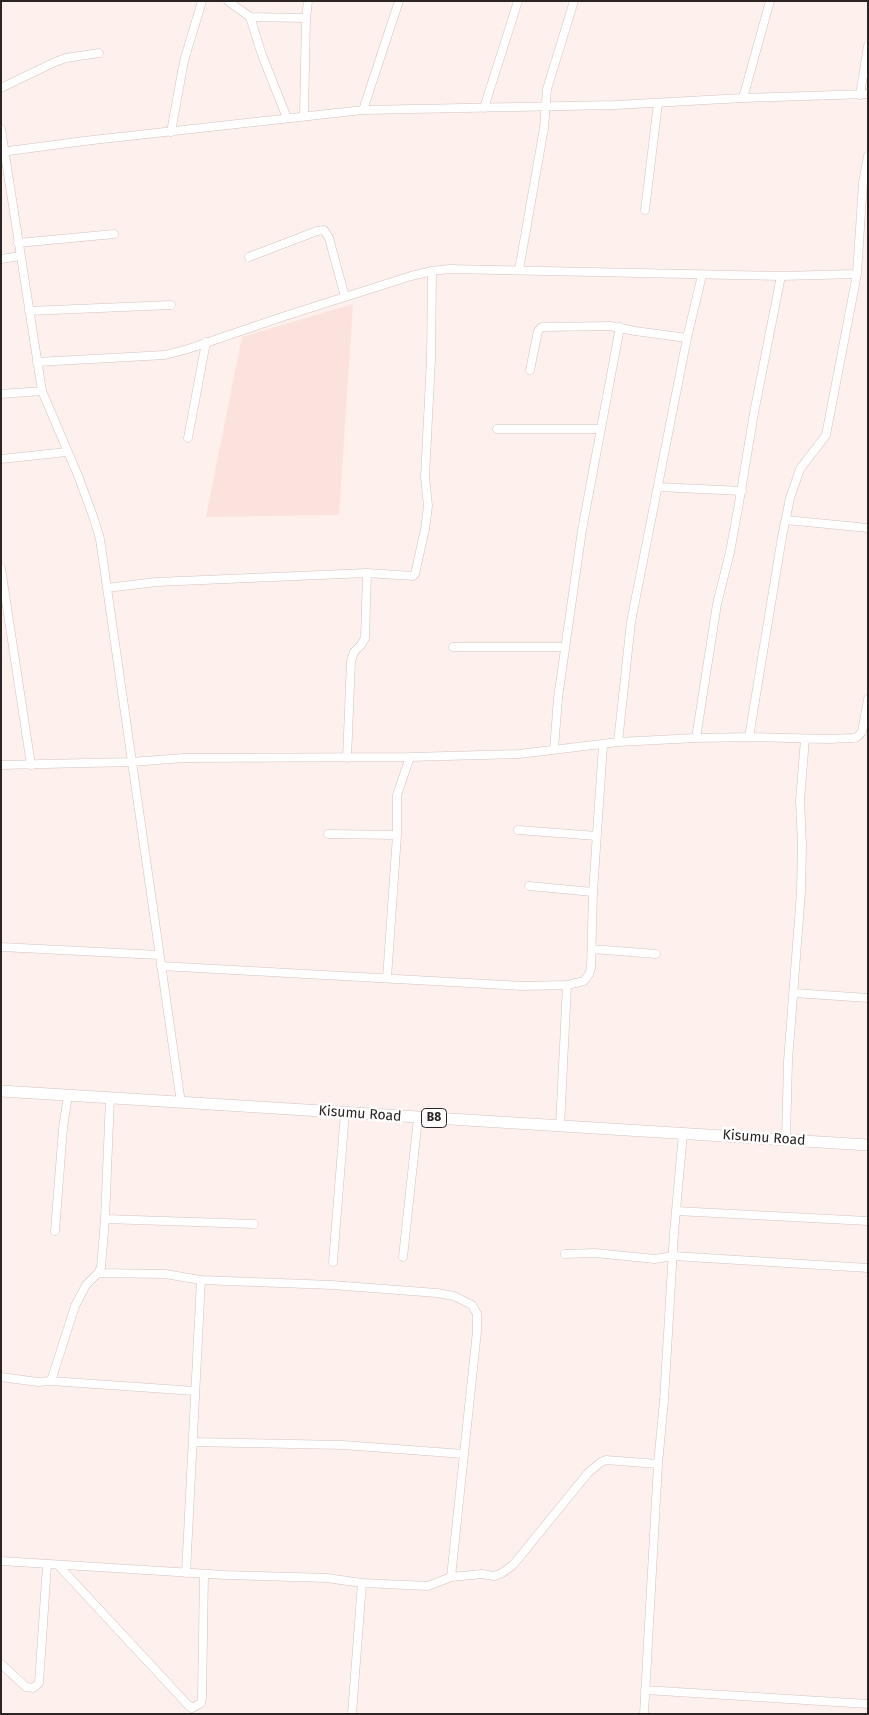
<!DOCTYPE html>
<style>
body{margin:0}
#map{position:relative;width:869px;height:1715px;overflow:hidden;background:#fef0ed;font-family:"Fira Sans",sans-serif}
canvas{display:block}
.frame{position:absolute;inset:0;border:2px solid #2b2423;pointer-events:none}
</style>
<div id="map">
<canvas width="869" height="1715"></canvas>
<div class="frame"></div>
</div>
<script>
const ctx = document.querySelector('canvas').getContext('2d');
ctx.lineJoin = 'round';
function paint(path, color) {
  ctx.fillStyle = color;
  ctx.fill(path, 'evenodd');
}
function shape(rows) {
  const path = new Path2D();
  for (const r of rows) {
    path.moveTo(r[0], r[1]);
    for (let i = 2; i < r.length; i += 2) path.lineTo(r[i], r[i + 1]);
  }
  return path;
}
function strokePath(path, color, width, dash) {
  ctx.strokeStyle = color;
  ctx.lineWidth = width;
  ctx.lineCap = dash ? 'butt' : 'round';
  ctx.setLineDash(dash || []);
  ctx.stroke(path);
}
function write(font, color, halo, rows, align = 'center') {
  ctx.font = font + ' "Fira Sans",sans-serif';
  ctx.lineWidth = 5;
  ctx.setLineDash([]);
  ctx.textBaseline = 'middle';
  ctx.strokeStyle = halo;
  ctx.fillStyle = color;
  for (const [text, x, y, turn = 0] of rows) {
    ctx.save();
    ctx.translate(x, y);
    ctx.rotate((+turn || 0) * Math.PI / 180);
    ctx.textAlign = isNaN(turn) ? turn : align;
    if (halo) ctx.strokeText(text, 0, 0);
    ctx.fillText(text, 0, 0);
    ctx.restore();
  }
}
paint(shape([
 [353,304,339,515,206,517,242,337]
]), '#fce2dc');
const minor = shape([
 [228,1,250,17,306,18],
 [250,17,262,55,287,118],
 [1,88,55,62,66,58,99,53],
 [860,95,868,46],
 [743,98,770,1],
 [484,108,518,1],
 [363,110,399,1],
 [304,116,306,18,308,1],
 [1,129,42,391,79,478,94,519,100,539,181,1103],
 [171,132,184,61,202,1],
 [1,152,84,141,363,110,615,105,743,98,868,94],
 [645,210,658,103],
 [18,243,114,234],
 [249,257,317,231,324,230,329,238,345,297],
 [1,259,20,256],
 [519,270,544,128,547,89,574,1],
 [29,311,171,305],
 [37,362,165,355,188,349,282,317,411,276,432,271,449,269,781,276,857,274],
 [530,370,538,331,542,327,610,326,635,331,687,338],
 [1,394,42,391],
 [497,429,600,429],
 [188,438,206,342],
 [1,459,67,452],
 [658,487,742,491],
 [786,520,868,528],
 [1,568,31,765],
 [107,588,156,582,367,573,413,576,415,574,425,529,428,506,425,477,431,359,432,271],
 [453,647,565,647],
 [749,737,782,537,790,498,800,469,826,435,857,274,863,182,868,156],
 [696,738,717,604,730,552,739,503,754,413,781,276],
 [618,742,631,622,687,338,702,275],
 [554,749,558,698,582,530,620,327],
 [347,758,351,661,354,652,361,645,365,638,367,573],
 [1,765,131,762,184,758,410,757,519,754,618,742,696,738,749,737,828,739,853,738,857,737,862,732,868,699],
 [518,830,597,836],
 [328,834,397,835],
 [529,886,593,892],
 [1,947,159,955],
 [592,949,656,954],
 [161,966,523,986,567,985,584,981,589,974,591,968,593,892,603,745],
 [387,978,397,835,397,795,410,757],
 [794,993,868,998],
 [560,1126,567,985],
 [786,1139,788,1061,801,892,802,845,800,801,805,739],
 [676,1211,868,1221],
 [105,1219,254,1224],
 [55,1231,63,1128,68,1095],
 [565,1254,595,1253,655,1259,673,1256,868,1268],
 [403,1257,418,1118],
 [333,1262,345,1112],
 [98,1273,165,1274,201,1280,186,1573],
 [201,1280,332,1285,437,1293,454,1296,472,1305,477,1314,477,1331,451,1577],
 [1,1377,38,1382,51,1381,195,1391],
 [51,1381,75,1306,86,1285,98,1273,101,1267,105,1219,110,1098],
 [193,1442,343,1445,464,1454],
 [1,1561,225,1575,327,1578,362,1583,428,1586,451,1577,482,1574,494,1576,502,1573,513,1565,588,1473,601,1462,606,1460,658,1464],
 [58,1565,188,1705,192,1708,201,1703,202,1697,204,1574],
 [1,1664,26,1687,33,1688,39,1683,47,1565],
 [645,1690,868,1704],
 [352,1714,362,1583],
 [644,1714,658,1464,664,1400,674,1233,683,1133]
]);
const highway = shape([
 [1,1091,868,1145]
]);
strokePath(minor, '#d2c2be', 9);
strokePath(highway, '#d2c2be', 12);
strokePath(minor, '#fff', 8);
strokePath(highway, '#fff', 11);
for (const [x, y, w] of [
 [434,1118,25]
]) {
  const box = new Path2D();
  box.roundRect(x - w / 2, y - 9.5, w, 19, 4);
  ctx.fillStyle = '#fff';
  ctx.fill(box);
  strokePath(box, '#2b2423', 1);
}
write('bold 12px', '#2b2423', null, [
 ["B8",434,1118]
]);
write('14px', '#2b2423', '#fff', [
 ["Kisumu Road",360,1114,4],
 ["Kisumu Road",764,1138,4]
]);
</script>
